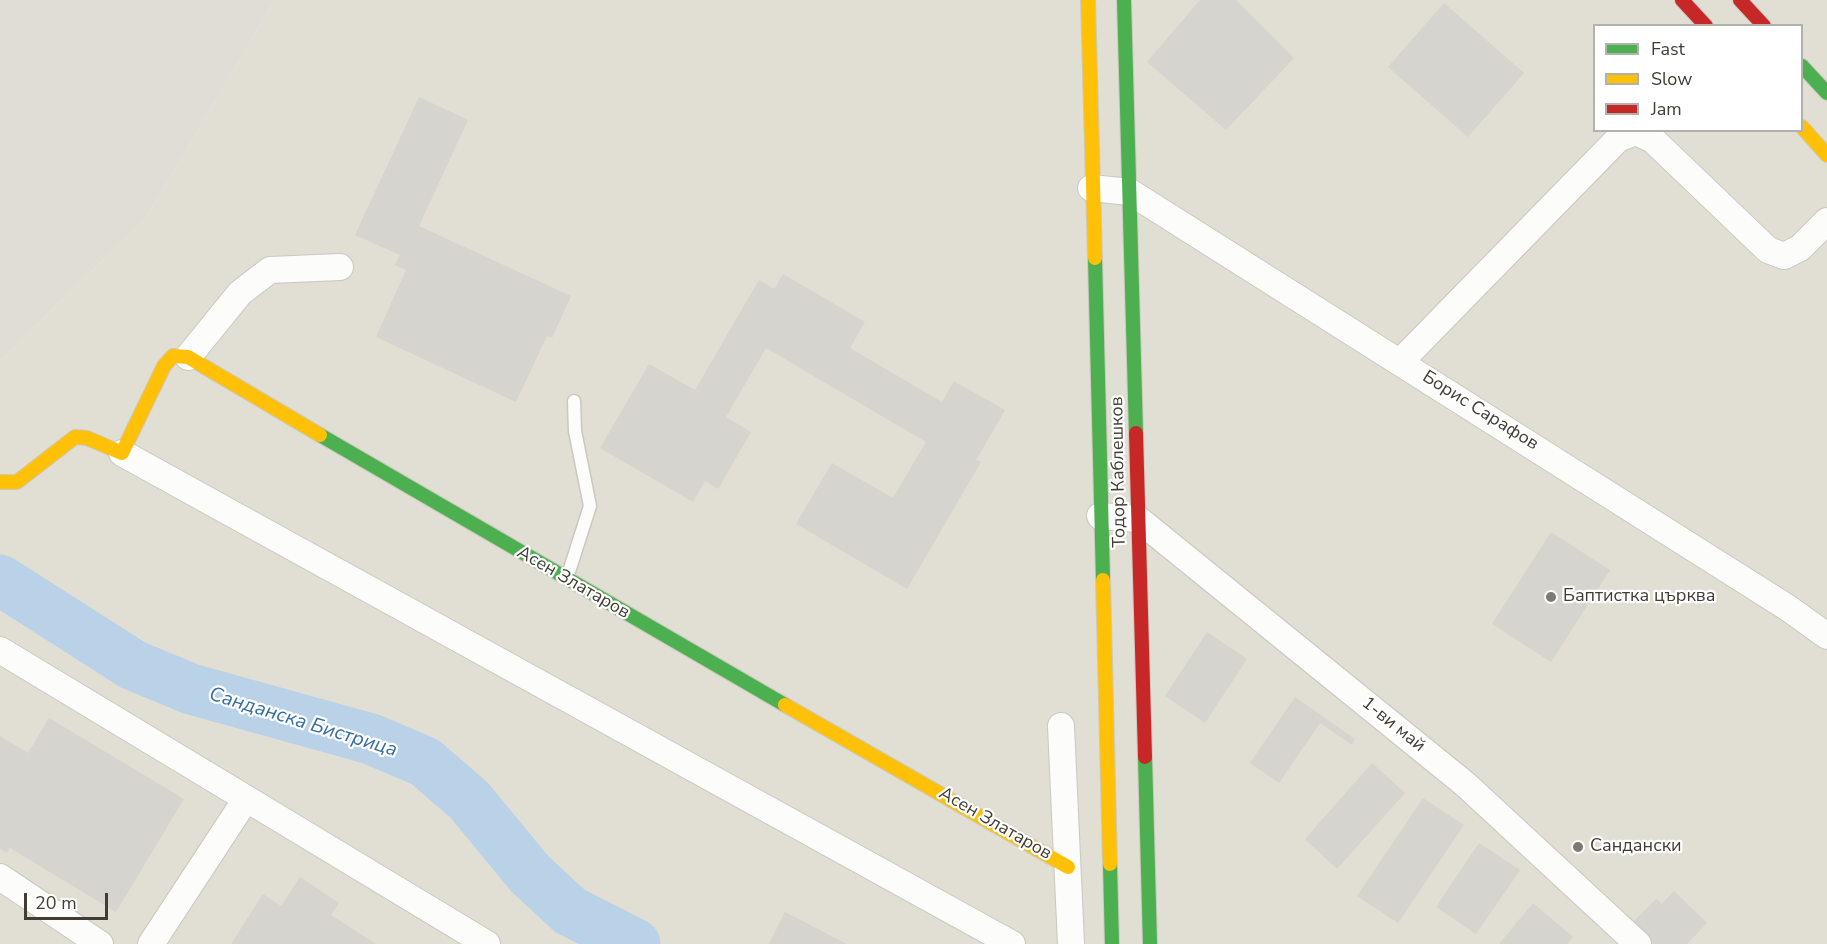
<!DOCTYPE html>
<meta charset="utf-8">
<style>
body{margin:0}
#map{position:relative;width:1827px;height:944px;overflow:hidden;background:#edece6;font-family:"Nunito Sans",sans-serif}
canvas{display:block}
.legend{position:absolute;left:1593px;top:24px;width:210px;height:108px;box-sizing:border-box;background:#fff;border:2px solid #b3b1ae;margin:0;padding:8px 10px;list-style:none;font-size:18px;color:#413d34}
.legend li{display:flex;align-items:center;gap:12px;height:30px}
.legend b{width:30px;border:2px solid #b3b1ae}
.scale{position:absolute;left:24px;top:893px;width:84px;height:27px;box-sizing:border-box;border:3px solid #413d34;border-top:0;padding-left:8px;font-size:18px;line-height:21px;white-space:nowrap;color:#413d34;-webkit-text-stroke:4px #fff;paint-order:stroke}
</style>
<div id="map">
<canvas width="1827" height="944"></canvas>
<ul class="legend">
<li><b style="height:8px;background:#4caf50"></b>Fast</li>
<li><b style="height:8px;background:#ffc107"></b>Slow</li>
<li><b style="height:8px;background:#c62828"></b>Jam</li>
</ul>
<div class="scale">20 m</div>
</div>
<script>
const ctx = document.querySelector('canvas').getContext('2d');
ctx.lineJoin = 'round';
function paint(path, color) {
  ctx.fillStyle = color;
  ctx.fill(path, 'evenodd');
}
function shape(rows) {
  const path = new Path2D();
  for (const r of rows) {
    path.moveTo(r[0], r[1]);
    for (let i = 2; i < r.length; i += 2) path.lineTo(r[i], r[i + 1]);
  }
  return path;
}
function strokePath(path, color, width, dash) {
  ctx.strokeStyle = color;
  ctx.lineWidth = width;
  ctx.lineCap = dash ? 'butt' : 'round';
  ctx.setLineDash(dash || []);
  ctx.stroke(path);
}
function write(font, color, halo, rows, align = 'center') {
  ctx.font = font + ' "Nunito Sans",sans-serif';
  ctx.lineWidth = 4.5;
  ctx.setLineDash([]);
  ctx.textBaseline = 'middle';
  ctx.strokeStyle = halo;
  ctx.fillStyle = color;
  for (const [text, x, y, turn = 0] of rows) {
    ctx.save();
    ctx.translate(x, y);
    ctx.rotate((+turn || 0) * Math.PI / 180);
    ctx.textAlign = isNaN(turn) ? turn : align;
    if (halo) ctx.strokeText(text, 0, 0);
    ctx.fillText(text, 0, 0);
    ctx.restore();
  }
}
paint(shape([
 [275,0,1827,0,1827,944,0,944,0,361,146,218],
 [1594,26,1802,26,1802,130,1594,130]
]), '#e1ded3');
paint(shape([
 [0,0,275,0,146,218,0,361]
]), '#e0ddd7');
strokePath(shape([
 [0,580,133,665,191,689,371,739,425,762,469,800,530,874,570,911,635,944]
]), '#b9d2e8', 51);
paint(shape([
 [1200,0,1236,0,1294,58,1226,130,1147,62],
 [1444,3,1524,73,1468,137,1388,67],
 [419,97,468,120,419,226,571,296,552,338,547,336,516,402,376,337,406,270,395,265,400,255,355,235],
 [783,274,865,322,850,348,942,402,954,381,1005,410,976,460,981,462,907,589,796,524,832,463,893,498,926,442,766,348,726,417,751,432,718,489,705,481,693,502,600,448,649,364,695,390,759,280,774,289],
 [1551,532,1610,570,1551,662,1492,624],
 [1207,632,1247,659,1205,723,1165,696],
 [1295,697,1355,739,1352,745,1320,723,1279,783,1250,763],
 [49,718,184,799,116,912,10,848,7,853,0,849,0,736,28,753],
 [1372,763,1405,793,1337,869,1305,839],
 [1423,798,1464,825,1398,923,1357,896],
 [1479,843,1520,870,1476,934,1436,907],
 [300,877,339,903,331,915,376,944,231,944,263,894,281,906],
 [1674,891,1707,923,1687,944,1651,944,1631,924,1656,899,1662,904],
 [1533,903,1573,937,1567,944,1499,944],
 [785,912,847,944,769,944]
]), '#d6d4ce');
const lane = shape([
 [567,578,590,506,575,431,574,401]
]);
const street = shape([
 [1091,188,1130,192,1788,608,1827,636],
 [188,357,240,293,270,270,340,267],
 [1401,361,1618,139,1636,132,1653,140,1768,250,1784,256,1800,248,1827,221],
 [122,453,1012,944],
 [1100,516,1138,519,1465,784,1638,944],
 [0,650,487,944],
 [1061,726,1071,944],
 [0,877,100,944],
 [151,944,246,799]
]);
const fast = shape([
 [1124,0,1136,433],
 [1802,66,1827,93],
 [1095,258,1103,580],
 [320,435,785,705],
 [1145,757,1150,944],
 [1110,864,1112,944]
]);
const slow = shape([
 [1088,0,1095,258],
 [1802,127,1827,155],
 [0,482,17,482,75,437,87,438,122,453,164,366,173,356,188,357,320,435],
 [1103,580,1110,864],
 [785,705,1068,867]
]);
const jam = shape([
 [1682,0,1706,26],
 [1740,0,1764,26],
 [1136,433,1145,757]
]);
strokePath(lane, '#c9c8c2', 15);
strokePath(street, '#c9c8c2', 28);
strokePath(fast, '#ccc9be', 16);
strokePath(slow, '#ccc9be', 16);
strokePath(jam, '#ccc9be', 16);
strokePath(lane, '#fcfcfb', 12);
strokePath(street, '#fcfcfb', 26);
strokePath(fast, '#4caf50', 14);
strokePath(slow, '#ffc107', 14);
strokePath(jam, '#c62828', 14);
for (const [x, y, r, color] of [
 [1551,597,6,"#7d7a72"],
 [1578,847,6,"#7d7a72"]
]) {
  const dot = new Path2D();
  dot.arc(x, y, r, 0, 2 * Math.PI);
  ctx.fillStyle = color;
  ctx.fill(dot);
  strokePath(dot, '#fff', 2);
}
write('18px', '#413d34', '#fff', [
 ["Борис Сарафов",1480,411,32],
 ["Тодор Каблешков",1119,472,-91],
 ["Асен Златаров",573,583,30],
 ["1-ви май",1393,725,39],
 ["Асен Златаров",995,824,30]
]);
write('18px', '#413d34', '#fff', [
 ["Баптистка църква",1563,597],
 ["Сандански",1590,847]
], 'left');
write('italic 20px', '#366da3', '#fff', [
 ["Санданска Бистрица",303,723,17]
]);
</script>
